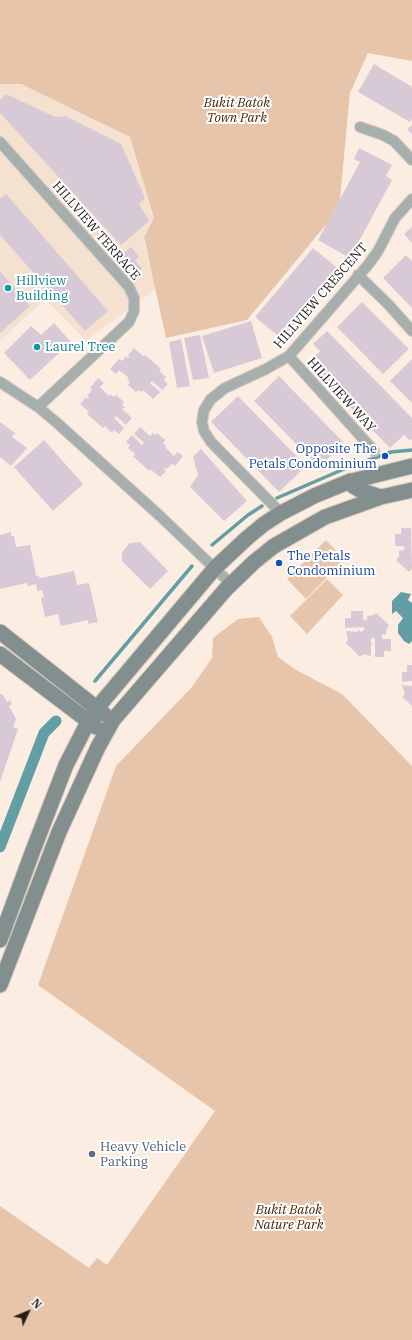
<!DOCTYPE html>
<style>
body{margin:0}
#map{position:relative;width:412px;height:1340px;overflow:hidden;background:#fcede2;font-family:"IBM Plex Serif",serif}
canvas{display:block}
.north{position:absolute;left:8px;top:1292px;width:40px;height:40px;-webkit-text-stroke:3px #fff;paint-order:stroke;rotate:46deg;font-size:11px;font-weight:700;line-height:16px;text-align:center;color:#241f1b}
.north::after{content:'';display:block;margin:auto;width:14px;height:18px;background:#241f1b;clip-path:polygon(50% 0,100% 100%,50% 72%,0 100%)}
</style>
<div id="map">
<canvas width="412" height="1340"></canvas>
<div class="north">N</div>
</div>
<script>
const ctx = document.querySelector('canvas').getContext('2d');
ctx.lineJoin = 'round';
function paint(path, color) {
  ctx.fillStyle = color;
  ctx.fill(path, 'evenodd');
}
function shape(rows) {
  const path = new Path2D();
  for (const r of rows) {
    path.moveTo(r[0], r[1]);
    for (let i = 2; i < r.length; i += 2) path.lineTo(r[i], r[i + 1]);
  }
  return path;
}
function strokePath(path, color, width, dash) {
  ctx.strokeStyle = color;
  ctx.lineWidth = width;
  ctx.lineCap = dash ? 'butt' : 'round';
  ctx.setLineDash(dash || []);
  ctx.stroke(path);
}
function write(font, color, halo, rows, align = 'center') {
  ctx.font = font + ' "IBM Plex Serif",serif';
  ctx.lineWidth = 4;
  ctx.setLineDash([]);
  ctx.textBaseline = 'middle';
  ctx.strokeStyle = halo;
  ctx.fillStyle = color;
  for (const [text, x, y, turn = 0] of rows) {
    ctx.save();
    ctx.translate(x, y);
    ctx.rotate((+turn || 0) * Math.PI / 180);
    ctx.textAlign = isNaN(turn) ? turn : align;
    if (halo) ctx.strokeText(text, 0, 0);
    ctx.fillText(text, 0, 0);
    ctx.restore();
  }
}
paint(shape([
 [0,84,21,84,130,137,154,218,143,237,156,289,86,341,45,299,0,341]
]), '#f5e1d0');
paint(shape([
 [0,0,412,0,412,61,368,53,350,93,339,209,247,320,166,338,144,237,154,218,130,137,21,84,0,84],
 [326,540,344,559,306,599,287,579],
 [327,579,343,595,307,634,290,616],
 [259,617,272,637,278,657,296,670,342,694,412,766,412,1340,0,1340,0,1206,89,1268,97,1258,107,1265,215,1111,38,985,116,766,191,688,212,658,213,638,238,619]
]), '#e6c5ab');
paint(shape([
 [401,592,411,594,408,600,412,603,412,641,409,644,404,641,398,633,398,625,403,618,396,611,392,614,392,601]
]), '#629ea4');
strokePath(shape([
 [277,498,344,469,391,452,412,450],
 [212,545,248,515,262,506],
 [95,681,192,566]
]), '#629ea4', 3.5);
strokePath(shape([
 [0,847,44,733,56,721]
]), '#629ea4', 11);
paint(shape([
 [374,64,412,87,412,119,410,122,358,92],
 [6,94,55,117,65,116,121,144,145,198,139,204,149,221,121,245,0,113,0,100],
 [412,125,412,134,407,129],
 [359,148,392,165,386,176,392,180,350,258,318,240,360,162,354,159],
 [6,194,108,311,85,331,0,235,0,199],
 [412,227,412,243,404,234],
 [131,247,139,257,135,261,142,268,137,273,121,256],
 [313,248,340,270,282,339,255,317],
 [406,255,412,261,412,308,383,278],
 [0,271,30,306,0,333],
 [362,302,409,349,383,374,337,327],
 [251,321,262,358,214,373,202,336],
 [54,323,71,342,30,380,4,353,31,326,41,335],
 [327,331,412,418,412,439,410,441,404,435,390,448,308,364,320,351,313,344],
 [200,335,209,378,193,380,184,338],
 [181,339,190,386,177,388,169,342],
 [134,348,143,356,145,355,161,369,159,371,166,377,164,380,168,384,162,390,152,381,150,383,160,392,153,399,143,390,141,392,138,390,136,392,128,385,130,382,127,379,129,378,119,370,116,374,110,369,119,359,122,361,126,356,128,358,129,356,128,355],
 [412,359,412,403,390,381],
 [279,376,344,443,319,467,254,401],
 [98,378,104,383,100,387,109,396,110,394,114,397,116,395,124,402,122,405,125,407,122,409,132,418,126,425,116,416,114,418,124,428,119,434,114,430,112,433,105,426,103,428,87,414,89,412,80,404,86,397,87,399,89,397,87,396,92,390,90,388],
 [238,396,306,466,279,492,211,422],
 [0,422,15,433,12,437,27,448,11,466,0,457],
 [140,427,150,436,153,433,155,435,157,433,165,440,163,443,166,446,165,447,174,456,178,452,183,456,175,466,172,464,167,469,166,468,164,469,166,471,160,477,150,469,149,471,133,456,135,454,128,448,130,445,126,442,132,435,142,445,144,443,134,434],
 [44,440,83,484,53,511,14,467],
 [201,449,247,501,224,521,190,487,198,475,193,457],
 [401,528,411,528,412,569,409,572,396,560,399,557,399,551,402,550,403,551,405,548,403,546,395,546,395,534,401,534],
 [11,532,11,536,14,536,16,547,30,545,36,575,41,578,74,571,77,585,89,583,98,622,88,624,88,620,61,626,58,614,45,617,41,598,44,597,42,590,37,591,36,584,28,586,27,583,0,589,0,535],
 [140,542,168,571,150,589,122,561,122,552,130,543],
 [351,611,363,611,363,619,365,621,368,619,366,618,368,616,374,615,376,613,389,625,387,628,386,634,384,635,383,634,381,636,383,639,391,639,391,651,384,651,384,657,375,657,375,639,373,637,370,641,372,643,371,645,371,656,363,654,360,657,346,643,348,640,346,631,357,632,359,630,361,632,365,629,363,627,345,628,345,618,351,618],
 [407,665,412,665,412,681,402,682,402,672,407,672],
 [402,685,412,686,412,706,402,697,405,694],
 [0,694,3,695,7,702,10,700,12,704,9,706,16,719,13,727,18,729,0,782]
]), '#d7cad6');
const street = shape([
 [360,127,383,135,394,141,412,160],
 [0,142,129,287,134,298,134,311,129,322,38,407],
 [358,275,388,304,412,331],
 [289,356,374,451],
 [0,382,38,407,56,422,160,516,231,584],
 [281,513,211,442,204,431,202,422,204,410,211,399,225,388,266,369,289,356,368,265,378,251,395,218,412,199]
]);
const secondary = shape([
 [350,481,353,486,360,490,381,497],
 [0,632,104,714],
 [0,654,96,727],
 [0,940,32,853,66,765,85,728,97,708,215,568,247,538,264,524,281,513,314,496,348,482,412,466],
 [0,985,59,832,98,747,113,720,226,589,254,562,274,546,325,517,381,497,412,490]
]);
strokePath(street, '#d5c8be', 12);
strokePath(secondary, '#d5c8be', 17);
strokePath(street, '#a6afae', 10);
strokePath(secondary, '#828f8e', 15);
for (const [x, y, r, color] of [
 [8,288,4,"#0f9aa8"],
 [37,347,4,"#0f9aa8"],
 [385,456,4,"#1a4fb4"],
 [279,563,4,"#1a4fb4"],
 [92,1154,4,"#5c6f8a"]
]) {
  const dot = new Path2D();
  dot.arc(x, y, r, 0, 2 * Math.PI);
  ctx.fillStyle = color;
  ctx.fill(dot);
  strokePath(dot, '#fff', 1.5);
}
write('italic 13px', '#482300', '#fff', [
 ["Bukit Batok",237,103],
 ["Town Park",237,118],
 ["Bukit Batok",289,1210],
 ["Nature Park",289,1225]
]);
write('13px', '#241f1b', '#fff', [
 ["HILLVIEW TERRACE",96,231,49],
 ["HILLVIEW CRESCENT",321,296,-49],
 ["HILLVIEW WAY",341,395,48]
]);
write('13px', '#0d838f', '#fff', [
 ["Hillview",16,281],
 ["Building",16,296],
 ["Laurel Tree",45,347]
], 'left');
write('13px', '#164399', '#fff', [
 ["Opposite The",377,449],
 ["Petals Condominium",377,464],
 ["The Petals",287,556,"left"],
 ["Condominium",287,571,"left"]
], 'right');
write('13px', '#4e5e75', '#fff', [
 ["Heavy Vehicle",100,1147],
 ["Parking",100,1162]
], 'left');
</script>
